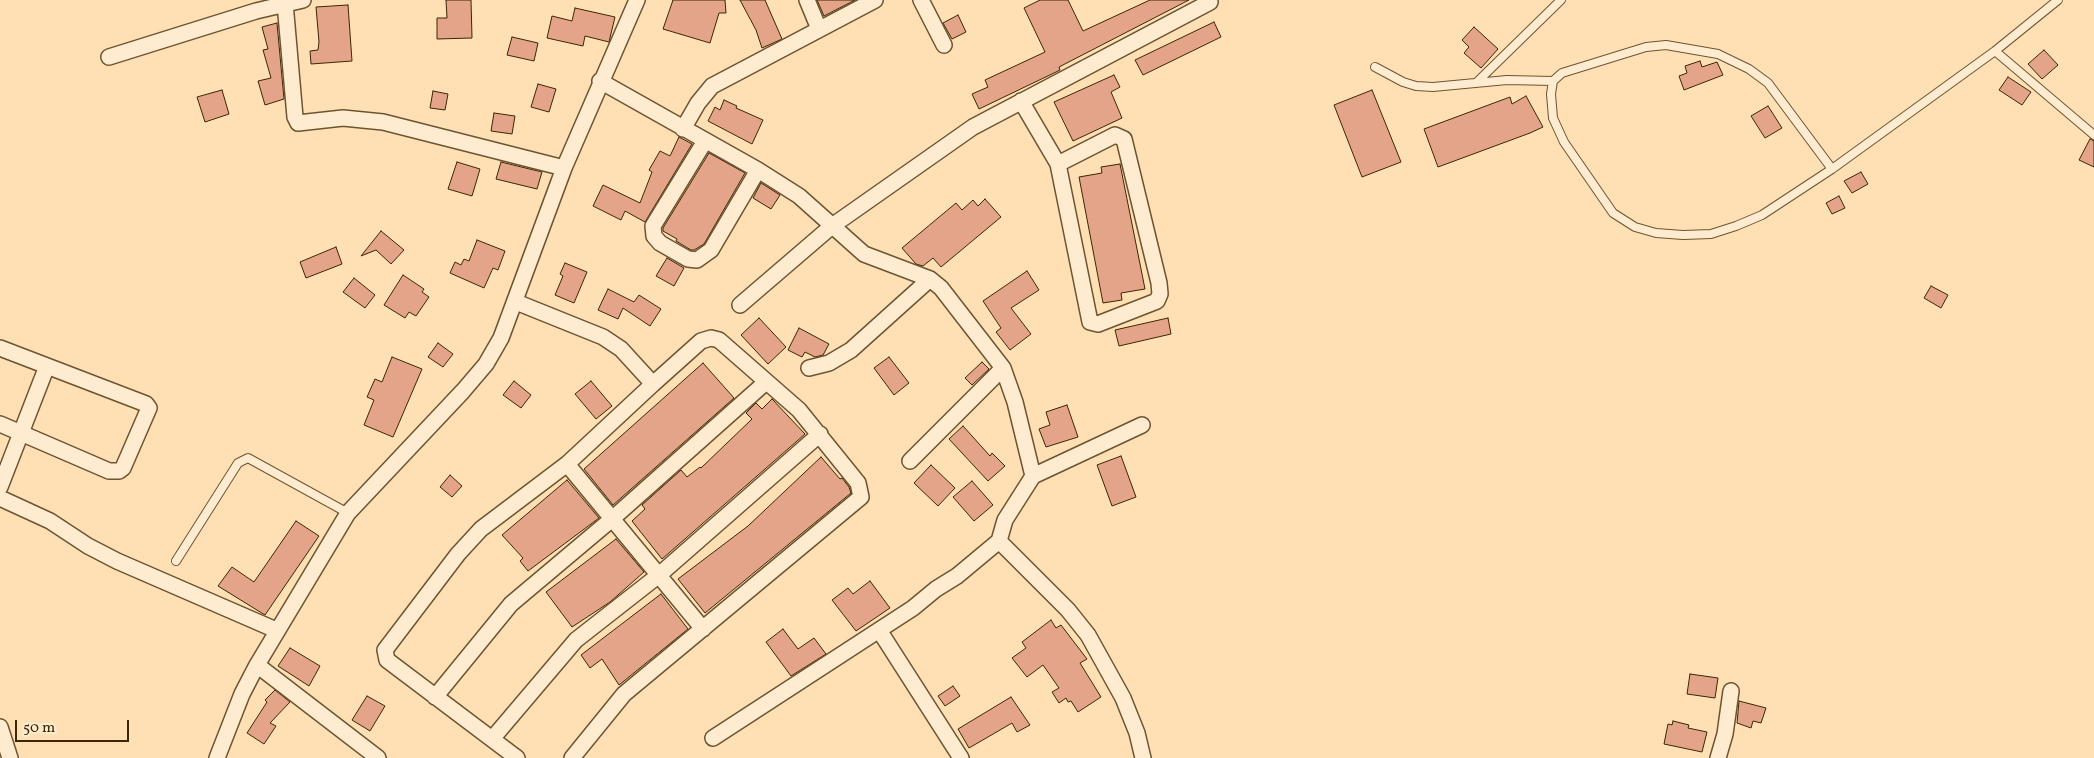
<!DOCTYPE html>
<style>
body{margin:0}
#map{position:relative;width:2094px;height:758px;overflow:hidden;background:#ffe0b5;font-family:Vollkorn,serif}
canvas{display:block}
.scale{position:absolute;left:15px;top:720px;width:114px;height:22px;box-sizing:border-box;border:2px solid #3c2603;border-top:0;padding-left:6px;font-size:15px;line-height:18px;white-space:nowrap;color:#3c2603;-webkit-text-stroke:4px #ffebcf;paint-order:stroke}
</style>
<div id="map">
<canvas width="2094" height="758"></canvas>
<div class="scale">50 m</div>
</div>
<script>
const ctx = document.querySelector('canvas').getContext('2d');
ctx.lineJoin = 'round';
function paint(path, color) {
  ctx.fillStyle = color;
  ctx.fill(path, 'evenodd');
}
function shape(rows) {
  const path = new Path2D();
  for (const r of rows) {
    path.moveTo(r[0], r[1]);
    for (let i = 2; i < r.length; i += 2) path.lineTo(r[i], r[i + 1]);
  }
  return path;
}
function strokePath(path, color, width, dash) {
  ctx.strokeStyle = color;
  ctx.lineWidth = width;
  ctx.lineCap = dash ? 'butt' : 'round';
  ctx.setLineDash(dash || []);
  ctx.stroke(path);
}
const building = shape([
 [446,0,471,0,472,38,437,39,437,18,447,18,446,0],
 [673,0,725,0,726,13,719,13,710,43,663,29,673,0],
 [740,0,765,0,782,39,762,48,756,30,740,0],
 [817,0,855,0,824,16,817,0],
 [1040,0,1068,0,1083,31,1150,0,1189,0,1059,67,1060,70,1056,72,979,109,972,94,988,87,985,80,1045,52,1024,8,1040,0],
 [348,5,352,61,311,64,310,51,318,50,319,42,316,7,348,5],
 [575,8,615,17,609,42,585,36,583,46,547,38,552,16,572,21,575,8],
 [958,15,966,32,952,39,943,23,958,15],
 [1214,22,1221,37,1143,75,1135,60,1214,22],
 [277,23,284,99,265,105,258,81,271,78,263,50,268,49,262,27,277,23],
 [1474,27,1498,49,1481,68,1464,53,1469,47,1462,40,1474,27],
 [512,37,538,43,534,61,507,55,512,37],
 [2044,50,2058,65,2042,79,2028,64,2044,50],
 [1700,61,1702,67,1717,62,1723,75,1684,90,1679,76,1687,73,1685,66,1700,61],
 [1114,75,1120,87,1111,92,1122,118,1073,141,1054,102,1114,75],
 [2008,77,2031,92,2022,105,1999,90,2008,77],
 [538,84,556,89,549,112,531,107,538,84],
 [222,90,229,114,205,122,197,97,222,90],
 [1372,90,1401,162,1362,177,1334,105,1372,90],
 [433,91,448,94,445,110,430,108,433,91],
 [1526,96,1543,127,1530,133,1438,167,1424,129,1510,97,1512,104,1526,96],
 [724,100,737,106,736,108,763,120,752,144,708,121,715,107,720,110,724,100],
 [1768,106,1782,128,1765,138,1751,116,1768,106],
 [494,113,515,116,512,134,491,131,494,113],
 [679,137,692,144,645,222,625,211,621,220,593,206,603,185,640,203,652,172,649,170,660,151,670,156,679,137],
 [2090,139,2094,141,2094,167,2079,160,2090,139],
 [709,153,745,173,704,244,694,250,691,250,676,241,677,239,663,231,663,228,709,153],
 [457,162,480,169,472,196,448,189,457,162],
 [501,162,542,172,537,189,496,179,501,162],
 [1120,164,1145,289,1121,293,1122,300,1103,303,1079,177,1102,173,1101,167,1120,164],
 [1861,172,1868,184,1852,193,1844,181,1861,172],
 [761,183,780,195,771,209,753,198,761,183],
 [1839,196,1845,208,1832,214,1826,203,1839,196],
 [985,199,1001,217,941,267,933,258,923,266,916,264,902,248,956,203,962,210,973,200,978,206,985,199],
 [381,231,404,250,391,264,376,250,361,256,381,231],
 [477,240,505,251,498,270,493,268,484,288,450,273,455,262,461,265,464,259,469,261,477,240],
 [336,247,342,264,306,278,300,262,336,247],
 [667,258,684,268,674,286,656,276,667,258],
 [565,263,587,272,574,303,555,295,563,276,560,274,565,263],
 [1027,271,1039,290,1011,308,1031,334,1010,350,996,332,1001,328,983,301,1027,271],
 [403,275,424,289,422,292,429,297,416,316,409,312,405,318,384,305,403,275],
 [354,278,375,295,365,308,343,292,354,278],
 [1931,286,1948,295,1941,308,1924,298,1931,286],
 [608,289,634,302,639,295,661,309,650,326,623,308,618,319,598,310,608,289],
 [759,318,786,347,768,364,741,335,759,318],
 [1168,318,1171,334,1119,346,1115,330,1168,318],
 [799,328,829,344,823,355,815,357,805,352,802,357,788,350,799,328],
 [438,343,453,354,443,367,428,357,438,343],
 [392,357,422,369,393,437,364,425,374,400,367,397,375,379,382,382,392,357],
 [889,357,909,383,894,395,874,368,889,357],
 [982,362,989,369,972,385,965,378,982,362],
 [703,363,734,398,613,505,584,469,703,363],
 [514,381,531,395,521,408,503,395,514,381],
 [591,381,612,406,596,419,575,394,591,381],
 [772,399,805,434,662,559,632,521,645,509,642,505,681,470,687,477,700,467,701,468,752,419,746,413,756,403,762,409,772,399],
 [1067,405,1078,437,1046,447,1039,429,1050,425,1046,412,1067,405],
 [963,426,990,456,992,453,1005,466,988,481,949,439,963,426],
 [1121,456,1136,497,1112,506,1097,465,1121,456],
 [821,457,840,479,842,478,849,487,851,493,705,613,678,579,748,526,821,457],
 [931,465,955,488,938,506,914,483,931,465],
 [450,475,462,486,452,497,440,487,450,475],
 [567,480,599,518,528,571,520,561,523,558,502,535,567,480],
 [972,481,993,505,974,521,953,497,972,481],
 [296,521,319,536,265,615,218,586,232,567,254,582,296,521],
 [616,539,644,572,610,602,572,627,546,592,616,539],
 [870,581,890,608,856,631,832,600,848,588,853,594,870,581],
 [661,594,688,629,619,685,602,659,590,668,581,655,661,594],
 [1051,620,1056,628,1061,625,1087,659,1080,663,1101,697,1078,712,1071,701,1068,702,1066,698,1059,703,1052,692,1059,688,1043,665,1027,677,1012,658,1026,648,1022,642,1051,620],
 [783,629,798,649,814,638,826,654,791,676,766,642,783,629],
 [290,648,320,666,309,686,278,666,290,648],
 [1690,674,1718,678,1715,698,1687,694,1690,674],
 [953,686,960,696,945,706,938,696,953,686],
 [275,690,290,702,270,723,276,726,264,744,247,733,267,702,265,700,275,690],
 [367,696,385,706,370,731,352,720,367,696],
 [1011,697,1030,725,1017,732,1012,723,969,748,958,729,1011,697],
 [1739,701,1766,708,1761,723,1753,721,1751,728,1737,723,1739,701],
 [1673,721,1689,725,1688,728,1707,732,1702,752,1664,744,1668,724,1672,725,1673,721]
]);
paint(building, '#e4a489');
strokePath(building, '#3c2603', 1);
const lane = shape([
 [1995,51,2094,135],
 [1375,67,1403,82,1416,86,1433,87,1507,80,1553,81],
 [1477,82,1561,0],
 [1832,169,1768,83,1749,69,1718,54,1666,45,1646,47,1562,73,1553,81,1551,94,1553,118,1564,142,1613,213,1635,227,1656,233,1683,235,1711,234,1736,226,1762,215,1832,169,1995,51,2058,0],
 [176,561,238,463,248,458,348,513]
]);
const street = shape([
 [807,0,819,29],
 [921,0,944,45],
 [285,3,295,117,298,123,343,118,383,122,564,168],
 [109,57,256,11,303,0],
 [600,81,758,170,799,196,864,254,930,279,941,288,1003,368,1015,402,1033,476,1005,520,999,541,957,576,936,589,913,608,713,738],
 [1021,101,1058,164,1090,322,1098,324,1157,301,1160,294,1159,283,1124,139,1115,135,1058,164],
 [683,129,698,103,712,86,875,0],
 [705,141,653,226,654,236,660,243,688,259,697,260,711,250,758,170],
 [516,302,603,337,621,349,653,384,567,464,481,529,458,554,385,650,387,660,517,758],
 [740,305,832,226,973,127,1210,2],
 [0,348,146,404,149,408,123,468,119,471,109,471,0,424],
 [809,368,829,363,851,350,930,279],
 [910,461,1003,368],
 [567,464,703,629],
 [1033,476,1142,425],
 [0,487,47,366],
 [0,498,50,521,88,546,117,561,276,630],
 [999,541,1068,610,1088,635,1123,698,1137,733,1143,758],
 [879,630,961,758],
 [257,665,378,758],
 [435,697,511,604,612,519,766,382],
 [0,727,10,758],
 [492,739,576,640,659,575,820,434],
 [217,758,242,694,257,665,348,513,463,391,486,364,501,338,564,168,637,0],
 [572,758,624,694,861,497,858,483,799,410,719,340,711,338,701,341,653,384],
 [1718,758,1725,734,1731,691]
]);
strokePath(lane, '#6d5430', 10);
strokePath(street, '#6d5430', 18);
strokePath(lane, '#ffebcf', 8);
strokePath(street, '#ffebcf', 15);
</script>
